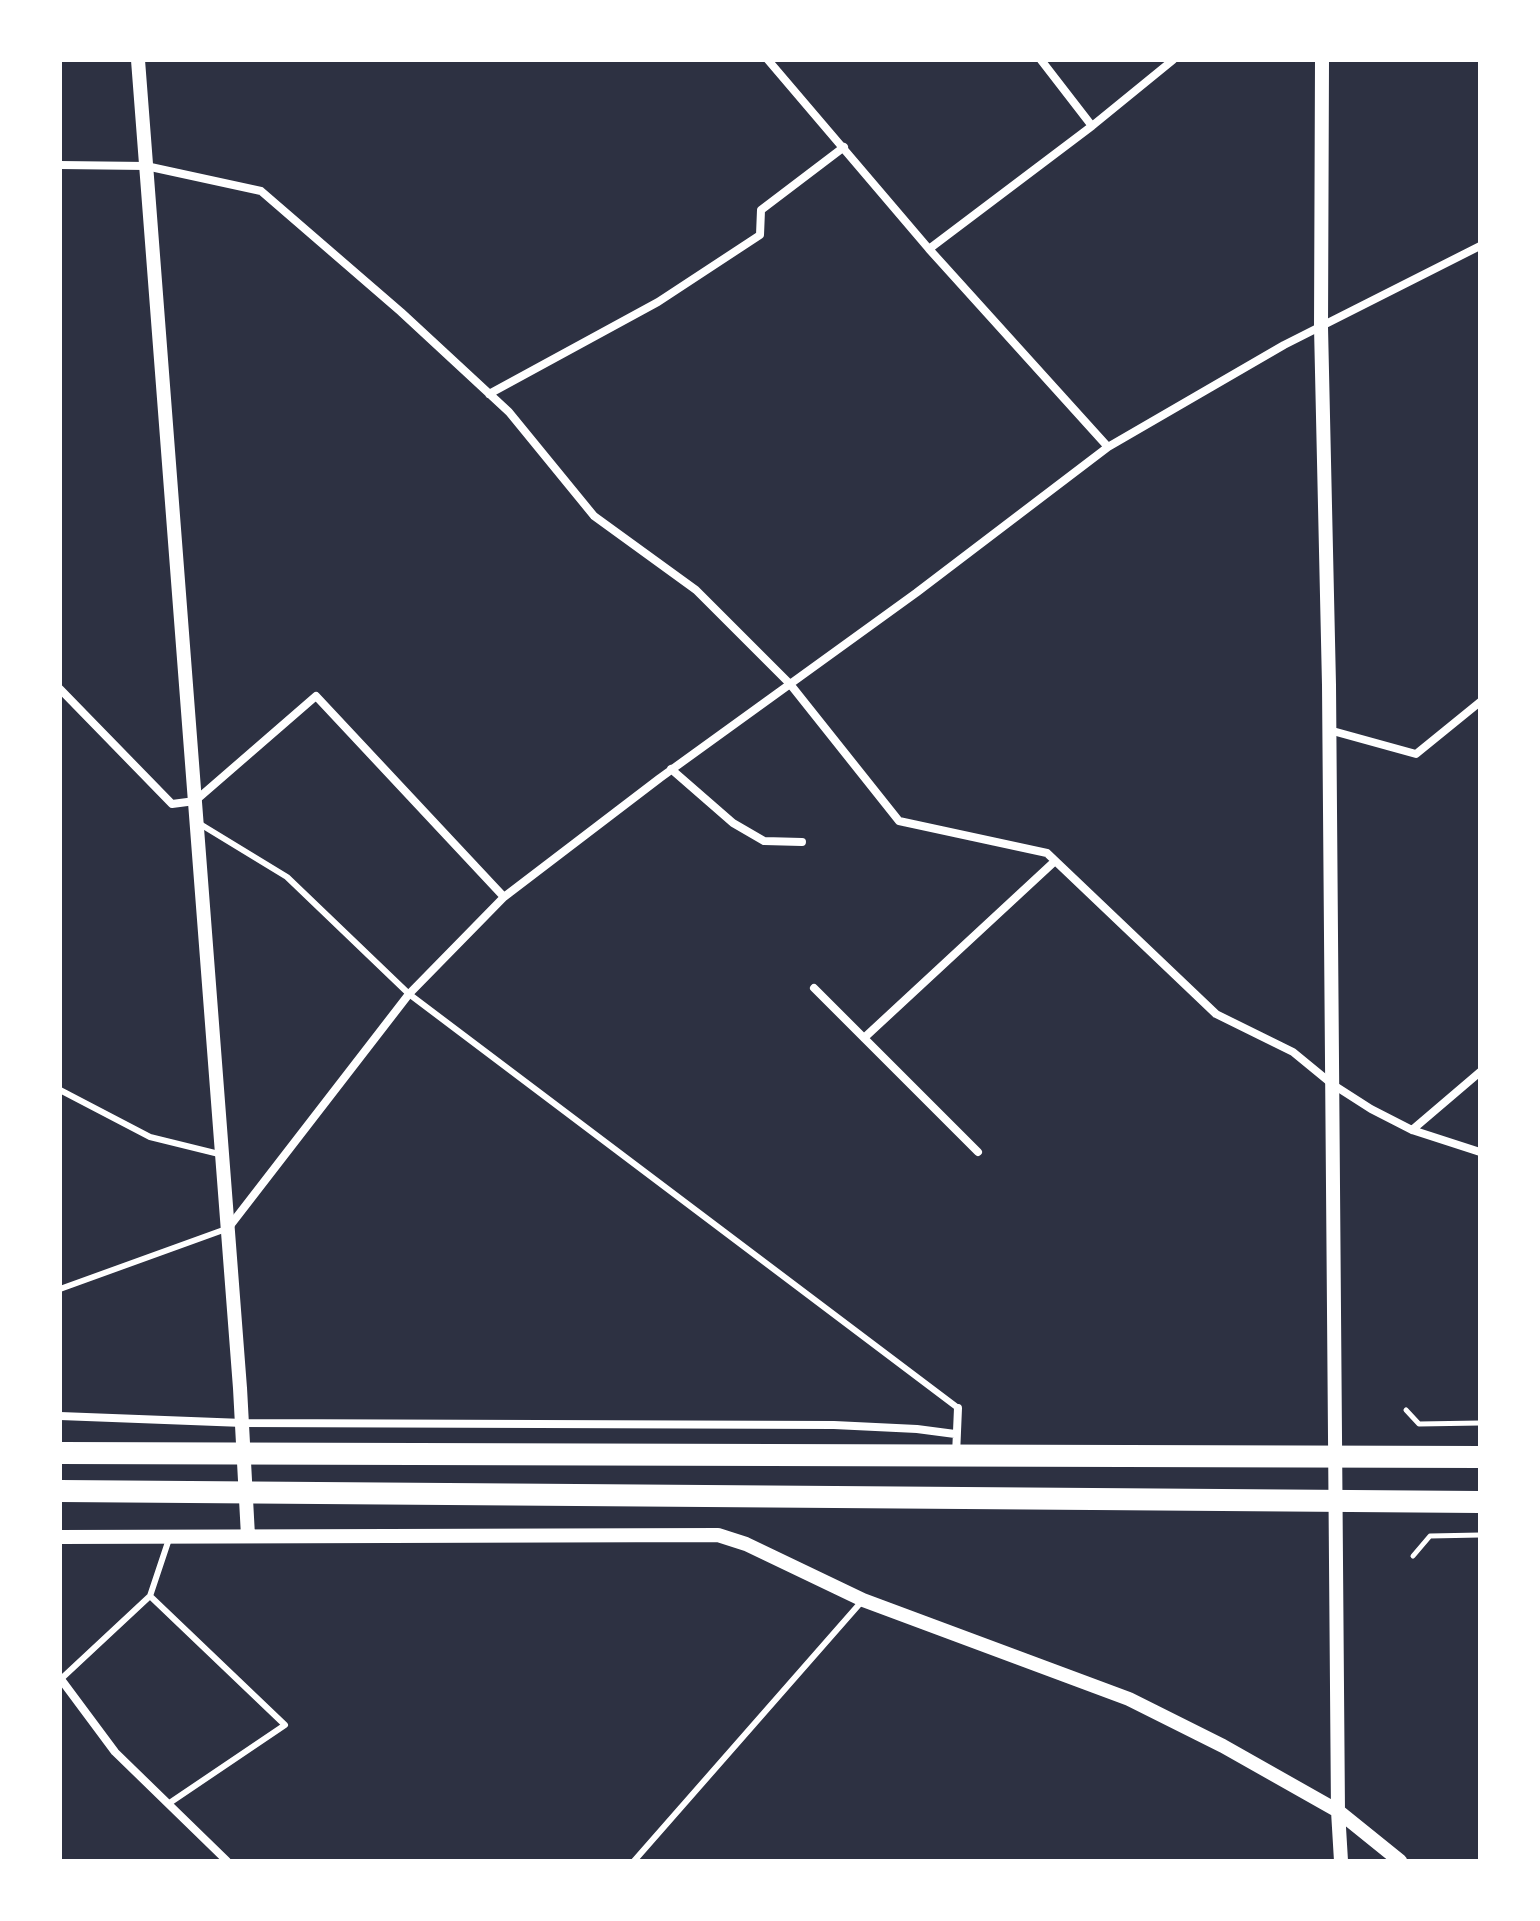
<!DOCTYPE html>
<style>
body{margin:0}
#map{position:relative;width:1540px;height:1921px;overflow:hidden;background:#2d3142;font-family:"Varela Round",sans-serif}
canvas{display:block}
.frame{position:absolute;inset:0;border:62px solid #fff;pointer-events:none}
</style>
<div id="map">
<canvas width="1540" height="1921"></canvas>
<div class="frame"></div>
</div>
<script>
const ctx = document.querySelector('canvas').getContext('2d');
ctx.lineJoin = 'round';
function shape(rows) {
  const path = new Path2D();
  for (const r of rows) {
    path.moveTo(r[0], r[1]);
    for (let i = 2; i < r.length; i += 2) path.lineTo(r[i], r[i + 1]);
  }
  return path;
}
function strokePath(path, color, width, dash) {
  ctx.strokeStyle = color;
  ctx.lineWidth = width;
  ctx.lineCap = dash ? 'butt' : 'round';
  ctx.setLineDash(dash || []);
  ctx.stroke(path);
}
strokePath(shape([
 [1406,1410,1419,1424,1480,1423],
 [1413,1556,1430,1536,1480,1535]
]), '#fff', 5);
strokePath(shape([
 [200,824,287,877,409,994,958,1408],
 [60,1090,150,1137,223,1155],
 [60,1289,226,1229],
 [61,1679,150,1596],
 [168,1804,285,1725,150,1596,169,1539],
 [634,1861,863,1600]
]), '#fff', 6);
strokePath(shape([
 [768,60,929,249,1108,447],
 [1041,60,1092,126],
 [60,165,146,166,261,191,401,312,509,412,594,516,696,590,790,684,899,821,1047,853,1216,1014,1293,1052,1332,1084,1371,1109,1412,1130,1480,1152],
 [929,249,1092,126,1173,60],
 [489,394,658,302,760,235,761,210,844,147],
 [60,689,172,804,195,801,316,696,504,897],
 [1329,730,1416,754,1480,702],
 [671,769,733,823,764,841,802,842],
 [814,988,978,1152],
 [864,1038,1055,861],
 [1412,1130,1480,1072],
 [229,1227,409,994,504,897,660,778,916,593,1108,447,1284,345,1480,246],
 [60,1416,243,1423,834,1425,917,1429,955,1434],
 [956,1455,958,1408],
 [60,1678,115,1752,227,1861]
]), '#fff', 8);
strokePath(shape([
 [138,60,240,1388,248,1536],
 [1322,60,1321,327,1329,685,1338,1811,1341,1861],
 [60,1537,718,1535,746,1544,863,1600,1129,1699,1223,1746,1338,1811,1400,1861]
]), '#fff', 14);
strokePath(shape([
 [60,1453,1480,1457],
 [60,1491,1480,1502]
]), '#fff', 22);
</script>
